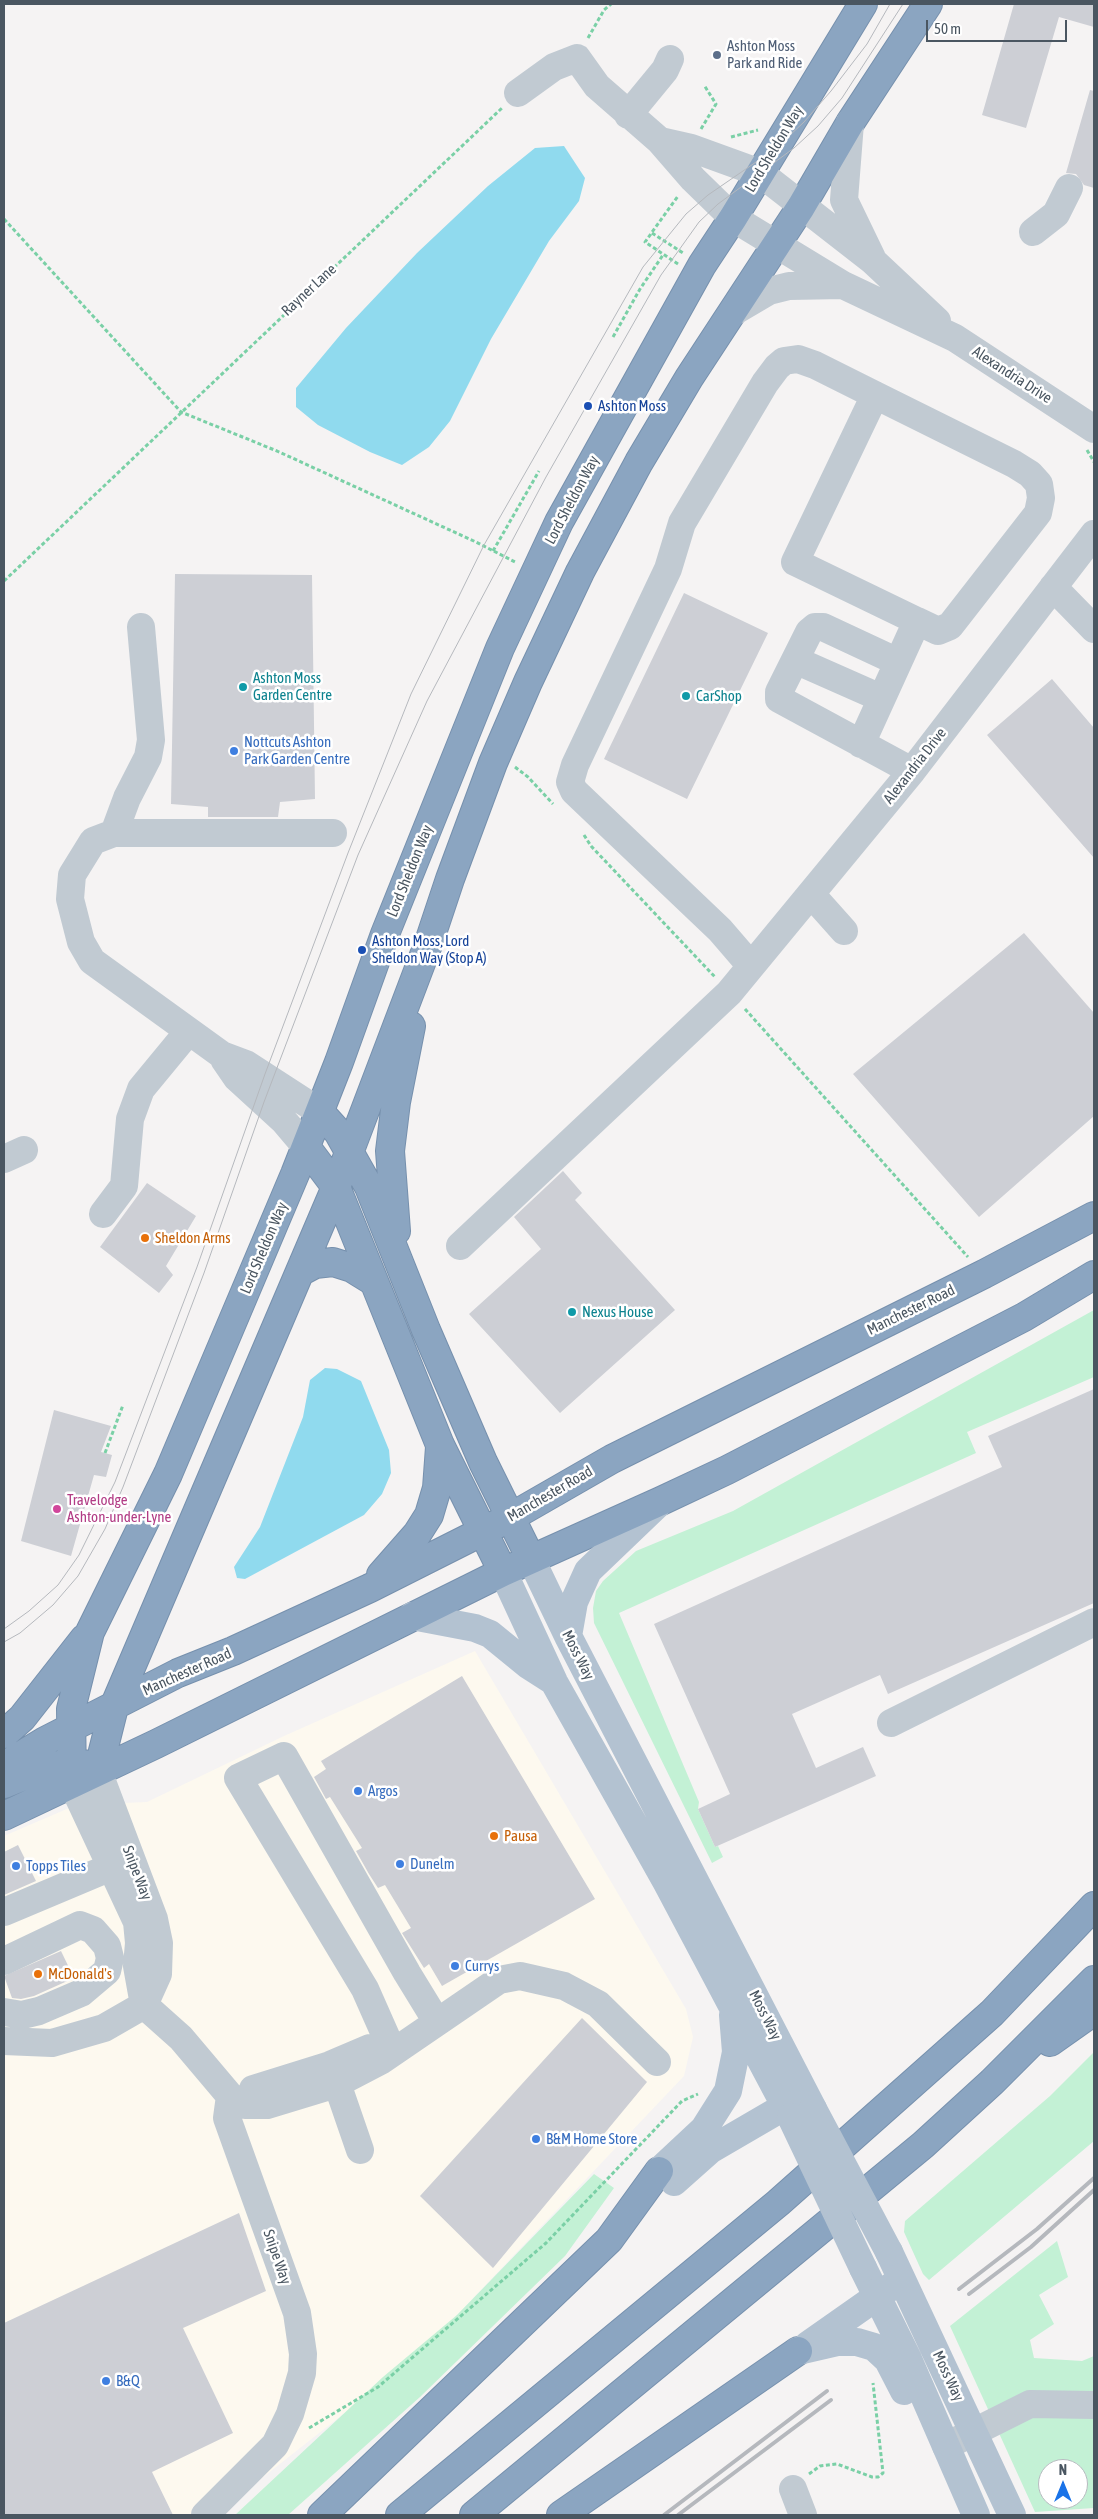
<!DOCTYPE html>
<style>
body{margin:0}
#map{position:relative;width:1098px;height:2519px;overflow:hidden;background:#f5f3f3;font-family:"Asap Condensed",sans-serif}
canvas{display:block}
.frame{position:absolute;inset:0;border:5px solid #4a5661;pointer-events:none}
.north{position:absolute;left:1038px;top:2459px;width:50px;height:50px;box-sizing:border-box;background:#fff;border:1px solid #b7bbc0;border-radius:50%;rotate:0deg;font-size:14px;font-weight:700;line-height:20px;text-align:center;color:#4a5661}
.north::after{content:'';display:block;margin:auto;width:18px;height:22px;background:#1a73e8;clip-path:polygon(50% 0,100% 100%,50% 72%,0 100%)}
.scale{position:absolute;left:926px;top:20px;width:141px;height:22px;box-sizing:border-box;border:2px solid #4a5661;border-top:0;padding-left:6px;font-size:15px;line-height:18px;white-space:nowrap;color:#4a5661;-webkit-text-stroke:4px #fff;paint-order:stroke}
</style>
<div id="map">
<canvas width="1098" height="2519"></canvas>
<div class="frame"></div>
<div class="north">N</div>
<div class="scale">50 m</div>
</div>
<script>
const ctx = document.querySelector('canvas').getContext('2d');
ctx.lineJoin = 'round';
function paint(path, color) {
  ctx.fillStyle = color;
  ctx.fill(path, 'evenodd');
}
function shape(rows) {
  const path = new Path2D();
  for (const r of rows) {
    path.moveTo(r[0], r[1]);
    for (let i = 2; i < r.length; i += 2) path.lineTo(r[i], r[i + 1]);
  }
  return path;
}
function strokePath(path, color, width, dash) {
  ctx.strokeStyle = color;
  ctx.lineWidth = width;
  ctx.lineCap = dash ? 'butt' : 'round';
  ctx.setLineDash(dash || []);
  ctx.stroke(path);
}
function write(font, color, halo, rows, align = 'center') {
  ctx.font = font + ' "Asap Condensed",sans-serif';
  ctx.lineWidth = 5;
  ctx.setLineDash([]);
  ctx.textBaseline = 'middle';
  ctx.strokeStyle = halo;
  ctx.fillStyle = color;
  for (const [text, x, y, turn = 0] of rows) {
    ctx.save();
    ctx.translate(x, y);
    ctx.rotate((+turn || 0) * Math.PI / 180);
    ctx.textAlign = isNaN(turn) ? turn : align;
    if (halo) ctx.strokeText(text, 0, 0);
    ctx.fillText(text, 0, 0);
    ctx.restore();
  }
}
paint(shape([
 [475,1651,686,2009,693,2037,684,2076,457,2315,375,2389,215,2515,4,2515,4,1836,76,1805,147,1802,284,1736]
]), '#fdf9ef');
paint(shape([
 [1094,1310,1094,1377,967,1432,976,1453,619,1613,699,1802,698,1809,715,1847,718,1846,723,1857,712,1863,594,1623,593,1608,596,1591,603,1581,636,1551,733,1511],
 [1094,2052,1094,2141,929,2280,923,2274,904,2232,905,2221,1050,2096],
 [594,2174,614,2188,565,2256,420,2397,288,2515,235,2515,383,2377,457,2315],
 [1057,2241,1068,2277,1039,2295,1054,2324,1030,2340,1034,2358,1082,2361,1094,2356,1094,2508,1035,2512,950,2326],
 [1048,2469,1078,2469,1078,2499,1048,2499]
]), '#c3f1d5');
paint(shape([
 [564,146,585,178,579,201,549,241,491,339,450,421,429,447,402,465,370,452,318,425,296,407,296,388,346,328,417,253,488,186,535,148],
 [325,1368,337,1369,361,1381,389,1450,391,1473,382,1494,364,1515,245,1579,237,1578,234,1567,260,1527,303,1417,310,1380]
]), '#90daee');
paint(shape([
 [1014,4,1094,4,1094,27,1059,17,1026,128,982,115],
 [1090,90,1094,91,1094,188,1084,185,1076,174,1066,173],
 [175,574,312,575,315,799,280,802,278,817,208,817,208,807,171,804],
 [684,593,768,633,687,799,604,759],
 [1052,679,1094,728,1094,858,987,735],
 [1024,933,1094,1013,1094,1116,979,1217,853,1074],
 [563,1171,582,1193,575,1200,675,1310,560,1413,469,1314,541,1249,514,1217],
 [147,1183,196,1216,166,1266,173,1275,159,1293,100,1247],
 [1094,1389,1094,1603,888,1694,880,1675,792,1714,816,1768,863,1747,876,1776,715,1847,698,1809,730,1794,654,1624,1002,1467,988,1436],
 [54,1410,111,1426,101,1452,112,1455,106,1477,94,1475,71,1556,21,1541],
 [462,1676,595,1899,442,1986,429,1964,424,1968,402,1933,411,1928,385,1885,378,1888,369,1874,356,1851,362,1848,330,1797,326,1799,314,1777,326,1769,321,1761],
 [18,1845,36,1881,4,1895,4,1852],
 [61,1951,74,1978,34,1996,21,1999,12,1998,4,1976],
 [582,2018,647,2082,493,2268,420,2196],
 [239,2213,266,2291,183,2328,233,2433,152,2472,173,2515,4,2515,4,2323]
]), '#cdcfd5');
const highway = shape([
 [320,1112,338,1132,369,1187,426,1330,483,1462,531,1559],
 [306,1147,336,1187,440,1445,503,1572],
 [396,1231,390,1151,396,1102,411,1026],
 [300,1272,315,1264,333,1262,352,1268,373,1281],
 [381,1575,417,1534,429,1515,437,1488,440,1447],
 [4,1734,22,1718,84,1639],
 [4,1766,45,1741,178,1673,233,1651,370,1588,511,1517,612,1459,984,1274,1094,1216],
 [98,1771,114,1707,336,1187,429,942,450,879,493,763,528,682,580,572,639,462,689,378,801,207,850,123,928,4],
 [72,1783,71,1709,90,1632,168,1474,295,1174,339,1062,385,934,500,648,559,522,702,265,733,218,863,4],
 [4,1784,38,1770,71,1762,89,1765],
 [4,1816,156,1744,503,1572,661,1501,727,1470,1024,1317,1094,1275],
 [1050,2042,1094,2011],
 [322,2515,609,2240,659,2171],
 [400,2515,778,2203,992,2013,1094,1906],
 [474,2515,923,2145,992,2082,1094,1980],
 [561,2515,798,2351]
]);
strokePath(highway, '#7690ad', 30);
strokePath(shape([
 [588,38,604,10,611,4],
 [701,129,716,104,704,85],
 [731,137,758,130],
 [4,219,181,412,277,451,476,542,517,563],
 [652,233,683,253],
 [678,264,645,242,678,196],
 [613,337,640,289,663,255],
 [1087,450,1094,462],
 [493,551,539,471],
 [4,581,502,108],
 [515,767,528,777,553,804],
 [584,835,591,846,715,977],
 [745,1009,968,1257],
 [105,1453,123,1405],
 [309,2428,378,2387,546,2243,682,2101,698,2094],
 [809,2474,820,2466,837,2464,872,2477,878,2477,883,2473,873,2383]
]), '#7ad0a6', 3, [4, 2.5]);
strokePath(shape([
 [518,93,554,67,577,58,597,86,660,141,693,179,733,218,843,285,955,338,1094,429],
 [628,115,665,70,670,59],
 [850,123,844,200,872,258],
 [660,141,691,148,760,173,873,261,937,321],
 [1033,232,1056,214,1069,188],
 [735,311,769,291,789,286,843,285],
 [1053,587,1094,629],
 [795,660,881,698],
 [898,662,823,627,815,627,809,632,779,692,779,699,912,771],
 [861,744,917,621,795,562,875,395,1014,464,1030,474,1039,484,1041,498,1038,513,950,626,938,631,917,621],
 [114,833,127,798,148,757,151,740,141,627],
 [811,894,844,931],
 [751,966,720,930,574,791,570,782,575,765,668,569,682,523,765,383,777,367,784,361,798,359,815,365,875,395],
 [224,1059,237,1078,284,1121,306,1147],
 [320,1112,246,1064,222,1055,92,961,81,942,70,899,72,875,93,841,114,833,333,833],
 [4,1159,24,1150],
 [103,1214,124,1186,130,1119,141,1089,188,1032],
 [460,1246,729,993,912,771,1094,534],
 [891,1723,1094,1622],
 [98,1771,154,1919,159,1943,158,1974,144,2005],
 [72,1783,137,1922,139,1943,137,1966,144,2005,181,2038,230,2096,245,2105,267,2105,336,2084,382,2060,499,1980,520,1976,564,1986,598,2004,657,2062],
 [4,1912,111,1867],
 [4,1961,80,1925,93,1930,107,1946,110,1958,107,1971,81,1993,39,2011,22,2015,4,2012],
 [4,2041,52,2043,104,2028,144,2005],
 [388,2041,365,1989,238,1778,284,1756,407,1973,437,2022],
 [331,2066,360,2150],
 [253,2089,330,2065,370,2048],
 [946,2446,1030,2404,1094,2405],
 [793,2489,803,2515],
 [205,2515,275,2445,290,2414,302,2373,303,2354,297,2313,227,2118,230,2096]
]), '#c1cad2', 28);
strokePath(shape([
 [531,1559,568,1636,813,2109],
 [503,1572,554,1682,667,1883,791,2117],
 [412,1616,475,1628,490,1634,528,1665,553,1681],
 [568,1636,574,1602,588,1571,658,1504],
 [659,2171,704,2129,728,2091,736,2052,733,2015],
 [674,2182,710,2150,801,2097],
 [889,2252,1012,2515],
 [863,2268,908,2359,976,2515],
 [808,2345,892,2286],
 [798,2351,837,2342,857,2342,874,2347,888,2360,904,2391]
]), '#b3c2d1', 28);
strokePath(highway, '#8ba5c1', 28);
strokePath(shape([
 [4,1629,29,1611,58,1585,79,1555,115,1482,197,1267,265,1074,348,853,411,694,484,545,643,267,686,214,708,195,775,149,804,122,831,91,867,44,890,4],
 [4,1642,20,1633,53,1605,78,1576,105,1529,123,1487,204,1273,264,1102,358,855,427,701,546,477,661,275,679,250,699,222,718,204,794,148,818,126,842,98,903,4]
]), '#b5b8bd', 1);
strokePath(shape([
 [959,2289,1037,2229,1094,2178],
 [969,2294,1031,2247,1094,2190],
 [664,2515,827,2391],
 [678,2515,831,2400]
]), '#b5b8bd', 4);
strokePath(shape([
 [813,2109,889,2252],
 [791,2117,863,2268]
]), '#b3c2d1', 28);
for (const [x, y, r, color] of [
 [717,55,5,"#5c6f8a"],
 [588,406,5,"#1a4fb4"],
 [243,687,5,"#0f9aa8"],
 [686,696,5,"#0f9aa8"],
 [234,751,5,"#3f7fe0"],
 [362,950,5,"#1a4fb4"],
 [145,1238,5,"#e8710a"],
 [572,1312,5,"#0f9aa8"],
 [57,1509,5,"#d1479c"],
 [358,1791,5,"#3f7fe0"],
 [494,1836,5,"#e8710a"],
 [400,1864,5,"#3f7fe0"],
 [16,1866,5,"#3f7fe0"],
 [455,1966,5,"#3f7fe0"],
 [38,1974,5,"#e8710a"],
 [536,2139,5,"#3f7fe0"],
 [106,2381,5,"#3f7fe0"]
]) {
  const dot = new Path2D();
  dot.arc(x, y, r, 0, 2 * Math.PI);
  ctx.fillStyle = color;
  ctx.fill(dot);
  strokePath(dot, '#fff', 2);
}
write('15px', '#4e5e75', '#fff', [
 ["Ashton Moss",727,46],
 ["Park and Ride",727,63]
], 'left');
write('15px', '#4a5661', '#fff', [
 ["Lord Sheldon Way",774,149,-59],
 ["Rayner Lane",309,290,-43],
 ["Alexandria Drive",1012,375,33],
 ["Lord Sheldon Way",572,500,-62],
 ["Alexandria Drive",915,766,-52],
 ["Lord Sheldon Way",410,871,-68],
 ["Lord Sheldon Way",264,1248,-67],
 ["Manchester Road",911,1310,-26],
 ["Manchester Road",550,1494,-30],
 ["Moss Way",578,1655,63],
 ["Manchester Road",187,1672,-24],
 ["Snipe Way",137,1873,69],
 ["Moss Way",765,2015,63],
 ["Snipe Way",277,2257,71],
 ["Moss Way",948,2376,65]
]);
write('15px', '#164399', '#fff', [
 ["Ashton Moss",598,406],
 ["Ashton Moss, Lord",372,941],
 ["Sheldon Way (Stop A)",372,958]
], 'left');
write('15px', '#0d838f', '#fff', [
 ["Ashton Moss",253,678],
 ["Garden Centre",253,695],
 ["CarShop",696,696],
 ["Nexus House",582,1312]
], 'left');
write('15px', '#366cbe', '#fff', [
 ["Nottcuts Ashton",244,742],
 ["Park Garden Centre",244,759],
 ["Argos",368,1791],
 ["Dunelm",410,1864],
 ["Topps Tiles",26,1866],
 ["Currys",465,1966],
 ["B&M Home Store",546,2139],
 ["B&Q",116,2381]
], 'left');
write('15px', '#c56008', '#fff', [
 ["Sheldon Arms",155,1238],
 ["Pausa",504,1836],
 ["McDonald's",48,1974]
], 'left');
write('15px', '#b23c85', '#fff', [
 ["Travelodge",67,1500],
 ["Ashton-under-Lyne",67,1517]
], 'left');
</script>
